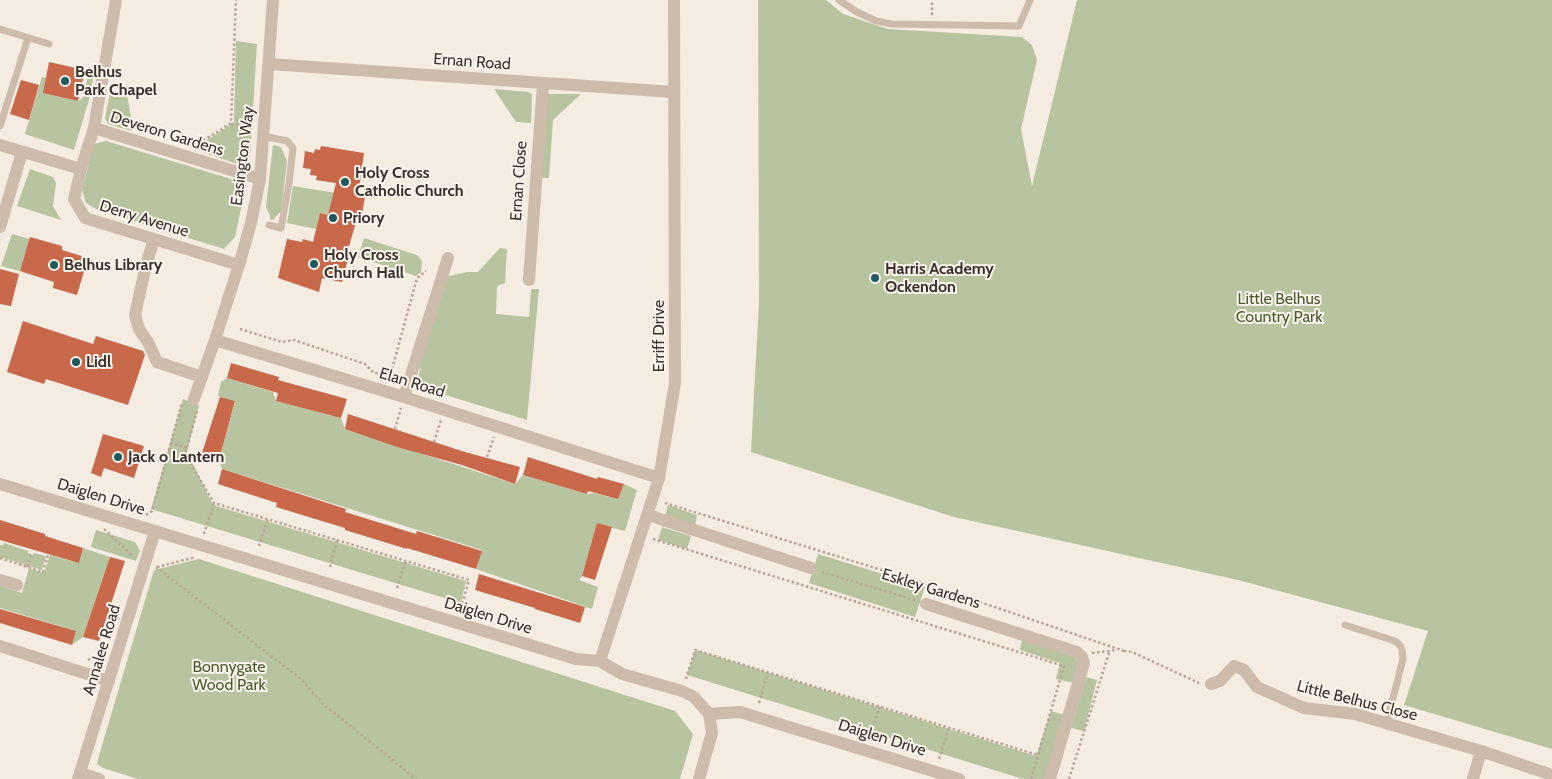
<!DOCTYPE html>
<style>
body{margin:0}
canvas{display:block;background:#f4ebe1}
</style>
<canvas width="1552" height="779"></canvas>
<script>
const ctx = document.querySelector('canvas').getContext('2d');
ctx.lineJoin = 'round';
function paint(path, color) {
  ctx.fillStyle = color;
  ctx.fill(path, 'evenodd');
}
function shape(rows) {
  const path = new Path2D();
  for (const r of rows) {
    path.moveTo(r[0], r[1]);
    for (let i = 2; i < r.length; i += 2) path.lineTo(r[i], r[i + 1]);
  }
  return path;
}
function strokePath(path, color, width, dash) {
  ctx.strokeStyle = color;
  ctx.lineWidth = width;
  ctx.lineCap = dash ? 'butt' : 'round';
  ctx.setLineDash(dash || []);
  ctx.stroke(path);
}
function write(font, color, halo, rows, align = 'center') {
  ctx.font = font + ' Cabin,sans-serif';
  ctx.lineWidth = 4;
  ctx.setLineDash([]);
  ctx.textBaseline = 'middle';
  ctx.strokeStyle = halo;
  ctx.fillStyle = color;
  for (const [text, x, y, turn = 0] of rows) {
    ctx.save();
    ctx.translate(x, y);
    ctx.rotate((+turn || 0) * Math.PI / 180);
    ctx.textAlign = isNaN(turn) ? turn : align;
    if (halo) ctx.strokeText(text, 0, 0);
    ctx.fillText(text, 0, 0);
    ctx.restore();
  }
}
paint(shape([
 [758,0,826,0,843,14,888,29,1022,37,1032,45,1037,60,1021,129,1032,186,1077,0,1552,0,1552,749,1404,705,1428,631,1238,580,954,517,751,452,759,301],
 [236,41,257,44,250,158,246,167,194,149,234,122],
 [94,75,88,103,74,150,25,134,42,77,48,78,52,95,78,101,83,98,88,76],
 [494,89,528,92,532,94,531,123,516,122],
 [110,92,127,95,132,123,131,131,108,124,105,118],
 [544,94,581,94,553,120,549,178,539,178],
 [106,141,238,181,244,195,235,237,224,249,98,210,86,203,82,190,94,144],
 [273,145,281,147,287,161,281,211,273,220,270,220,270,216,266,207],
 [30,169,53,177,56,183,53,206,61,220,17,206],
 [293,186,342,194,328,215,320,213,316,229,287,223],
 [12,234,30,239,20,271,1,266],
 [364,238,417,255,422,261,421,272,416,276,358,257],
 [500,248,507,249,505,283,497,286,496,314,529,317,531,289,539,289,527,420,416,386,420,370,418,364,445,277,467,272,478,272],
 [227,378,273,392,276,401,341,418,345,429,515,484,523,475,587,494,593,493,618,499,624,484,637,490,625,531,597,524,582,576,579,580,598,587,592,609,476,569,482,550,222,469,219,460,235,402,218,396,221,382],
 [183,399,199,405,187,452,212,503,216,506,466,581,461,603,151,509],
 [668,505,697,515,695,526,665,516],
 [662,527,691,536,687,549,658,540],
 [96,530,135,542,140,551,136,561,91,547],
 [4,543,28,551,28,553,31,554,33,555,34,553,46,556,42,570,0,557,0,545,3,545],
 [83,548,110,557,83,637,72,645,76,631,0,608,0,586,22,593,29,568,44,573,50,555,79,563],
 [818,554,925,587,915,617,809,583],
 [199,559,675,711,693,734,680,779,138,779,103,768,97,764,98,759,154,570],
 [1022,640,1074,657,1079,663,1074,683,1056,679,1060,663,1020,650],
 [695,650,1036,756,1051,711,1065,715,1044,779,1023,779,687,675],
 [1086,677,1097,680,1084,731,1071,728]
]), '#b8c4a0');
paint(shape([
 [49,62,85,70,78,101,43,93],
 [21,80,39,85,29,120,10,114],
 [321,146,364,153,358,196,365,197,362,215,358,215,348,250,350,251,342,282,322,278,319,292,278,278,287,239,302,242,303,239,313,242,320,213,328,215,336,183,316,180,317,176,310,175,311,169,303,168,305,151,314,153,315,149,320,150],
 [30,237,62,246,62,250,88,258,77,295,53,288,54,282,20,271],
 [0,269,19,274,11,306,0,304],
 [23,321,93,344,96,336,143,351,145,355,128,405,46,379,44,384,7,372],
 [231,363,279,377,278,380,347,399,341,418,276,401,278,393,227,378],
 [220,397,235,401,219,460,201,456],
 [348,414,465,452,520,467,515,484,462,465,397,447,345,429],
 [103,434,144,446,134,478,104,468,101,477,91,473],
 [528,457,597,479,598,477,624,484,618,499,588,491,587,494,523,475],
 [222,469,346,509,345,512,416,534,417,531,482,551,476,569,407,548,407,549,345,530,345,528,276,507,277,503,218,484],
 [0,520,45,534,45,536,83,548,79,563,0,540],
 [597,523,612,527,595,580,582,576],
 [110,557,125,561,99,641,83,637],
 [479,574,585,607,580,623,535,609,535,608,475,590],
 [0,609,76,631,72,645,0,623]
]), '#c8694b');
strokePath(shape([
 [931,14,932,14,932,0],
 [231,125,253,126],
 [195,146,231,123,236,0],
 [240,329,282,342,294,340,365,364,374,373,391,373,417,278,426,271],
 [197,411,185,454,214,503,469,580,461,608],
 [395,429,401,408],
 [434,442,441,420],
 [170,443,187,448],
 [168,452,186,456],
 [487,457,494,437],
 [665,503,927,584,1124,651],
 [146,515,152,511,182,403],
 [104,529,133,556],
 [204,534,214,503],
 [653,539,1064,666,1031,779],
 [259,546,268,519],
 [0,558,43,572,48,555],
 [27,567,31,554],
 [156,567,301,679,322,703,416,779],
 [157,567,196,557],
 [330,567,337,540],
 [822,572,915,600],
 [397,588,406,561],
 [1124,651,1132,652,1199,683],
 [1092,653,1117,650],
 [88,660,105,651],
 [686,679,695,650,1038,755],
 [759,703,768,673],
 [869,737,880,707],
 [939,759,949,728],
 [1069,779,1110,650]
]), '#b9a596', 2.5, [2.5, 2.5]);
strokePath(shape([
 [839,0,857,12,876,21,892,24,1019,26,1030,0],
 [0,29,49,44],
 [0,126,28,38],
 [263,136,287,141,293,148,289,183,281,228,269,225],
 [1345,625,1395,641,1400,645,1402,650,1403,658,1397,683,1386,724]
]), '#cdbbac', 7);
strokePath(shape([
 [269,64,674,92],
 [94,128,260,179],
 [0,145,81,169,74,199,85,218,239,265],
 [81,169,94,128,116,0],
 [0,227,22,152],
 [154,239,146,265,135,315,139,329,148,342,157,362,202,377],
 [529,280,543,84],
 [215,340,239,265,251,223,260,179,273,0],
 [404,397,448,258],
 [194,399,215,340,404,397,659,478],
 [648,515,811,568],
 [0,580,17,585],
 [926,604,1077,652,1082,657,1084,663,1050,779],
 [0,646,109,681],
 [600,661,659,478,675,383,674,0],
 [1211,684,1220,681,1234,666,1244,670,1257,687,1304,708,1355,714,1481,751,1552,775],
 [709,714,740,712,959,779],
 [80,773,99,779],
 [78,779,155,531],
 [1473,779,1481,751]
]), '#cdbbac', 12);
strokePath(shape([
 [0,484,576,659,600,661,622,674,682,691,694,697,709,714,712,733,699,779]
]), '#cdbbac', 12);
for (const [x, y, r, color] of [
 [65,81,5,"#1f5a5e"],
 [345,182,5,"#1f5a5e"],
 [333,218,5,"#1f5a5e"],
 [314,264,5,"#1f5a5e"],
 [54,265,5,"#1f5a5e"],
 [875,278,5,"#1f5a5e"],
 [76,362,5,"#1f5a5e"],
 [118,457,5,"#1f5a5e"]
]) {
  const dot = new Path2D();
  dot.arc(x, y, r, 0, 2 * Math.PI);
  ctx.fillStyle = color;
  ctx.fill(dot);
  strokePath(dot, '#fbf5ee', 2);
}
write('16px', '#3b302b', '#fbf5ee', [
 ["Ernan Road",472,62,4],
 ["Deveron Gardens",167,134,17],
 ["Easington Way",243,156,-83],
 ["Ernan Close",519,181,-86],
 ["Derry Avenue",144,219,17],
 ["Erriff Drive",659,336,-90],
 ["Elan Road",412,383,17],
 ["Daiglen Drive",101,497,17],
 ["Eskley Gardens",931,589,17],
 ["Daiglen Drive",488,616,17],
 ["Annalee Road",102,650,-73],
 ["Little Belhus Close",1357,701,14],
 ["Daiglen Drive",882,738,17]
]);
write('bold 16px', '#3b302b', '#fbf5ee', [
 ["Belhus",75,72],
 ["Park Chapel",75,90],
 ["Holy Cross",355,173],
 ["Catholic Church",355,191],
 ["Priory",343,218],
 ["Holy Cross",324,255],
 ["Church Hall",324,273],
 ["Belhus Library",64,265],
 ["Harris Academy",885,269],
 ["Ockendon",885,287],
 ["Lidl",86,362],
 ["Jack o Lantern",128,457]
], 'left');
write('16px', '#4a5a2e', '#fbf5ee', [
 ["Little Belhus",1279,299],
 ["Country Park",1279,317],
 ["Bonnygate",229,667],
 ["Wood Park",229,685]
]);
</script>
